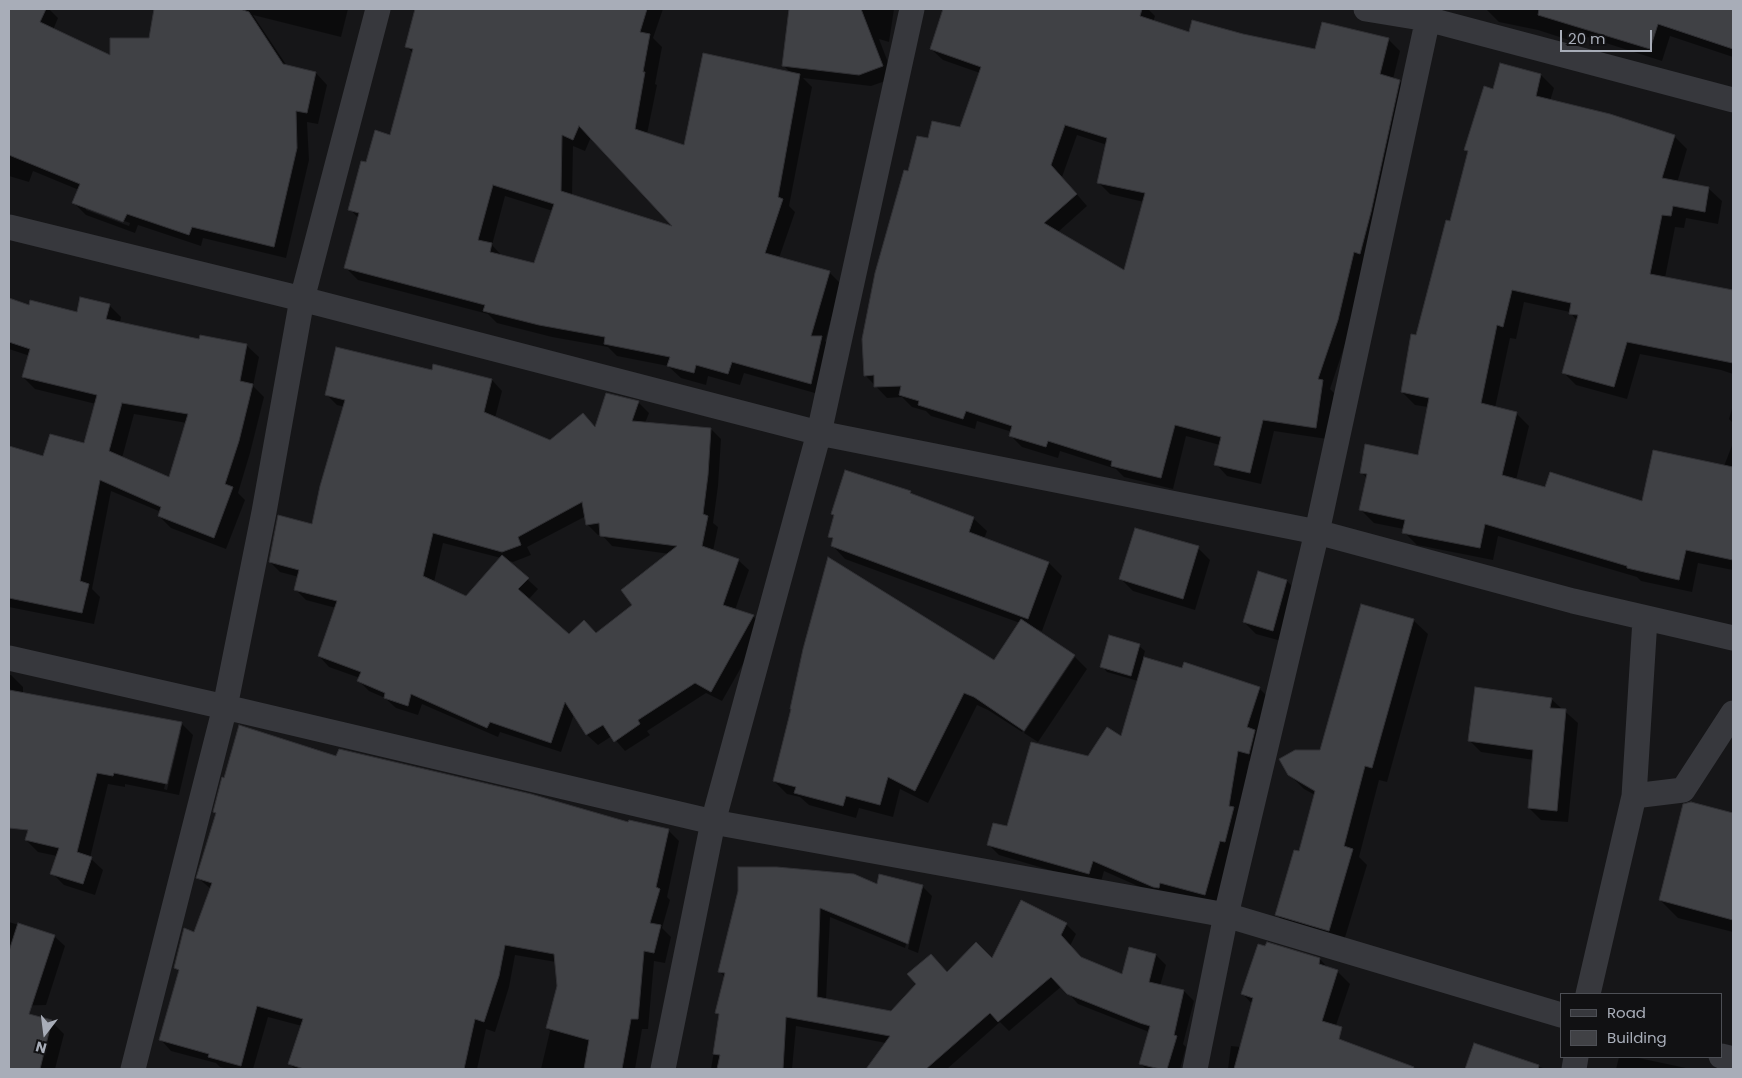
<!DOCTYPE html>
<style>
body{margin:0}
#map{position:relative;width:1742px;height:1078px;overflow:hidden;background:#161618;font-family:Poppins,sans-serif}
canvas{display:block}
.frame{position:absolute;inset:0;border:10px solid #a8adb8;pointer-events:none}
.legend{position:absolute;left:1560px;top:993px;width:162px;height:65px;box-sizing:border-box;background:#111113;border:1px solid #4d4f55;margin:0;padding:6px 9px;list-style:none;font-size:15px;color:#a8adb8}
.legend li{display:flex;align-items:center;gap:10px;height:25px}
.legend b{width:25px;border:1px solid #4d4f55}
.north{position:absolute;left:20px;top:1008px;width:50px;height:50px;-webkit-text-stroke:4px #111113;paint-order:stroke;rotate:195deg;font-size:14px;font-weight:700;line-height:20px;text-align:center;color:#a8adb8}
.north::after{content:'';display:block;margin:auto;width:18px;height:22px;background:#a8adb8;clip-path:polygon(50% 0,100% 100%,50% 72%,0 100%)}
.scale{position:absolute;left:1560px;top:30px;width:92px;height:22px;box-sizing:border-box;border:2px solid #a8adb8;border-top:0;padding-left:6px;font-size:15px;line-height:18px;white-space:nowrap;color:#a8adb8;-webkit-text-stroke:4px #111113;paint-order:stroke}
</style>
<div id="map">
<canvas width="1742" height="1078"></canvas>
<div class="frame"></div>
<ul class="legend">
<li><b style="height:6px;background:#37383d"></b>Road</li>
<li><b style="height:14px;background:#404145"></b>Building</li>
</ul>
<div class="north">N</div>
<div class="scale">20 m</div>
</div>
<script>
const ctx = document.querySelector('canvas').getContext('2d');
ctx.lineJoin = 'round';
function paint(path, color) {
  ctx.fillStyle = color;
  ctx.fill(path, 'evenodd');
}
function shape(rows) {
  const path = new Path2D();
  for (const r of rows) {
    path.moveTo(r[0], r[1]);
    for (let i = 2; i < r.length; i += 2) path.lineTo(r[i], r[i + 1]);
  }
  return path;
}
function strokePath(path, color, width, dash) {
  ctx.strokeStyle = color;
  ctx.lineWidth = width;
  ctx.lineCap = dash ? 'butt' : 'round';
  ctx.setLineDash(dash || []);
  ctx.stroke(path);
}
paint(shape([
 [9,9,49,9,58,18,53,30,112,57,150,40,156,9,348,9,341,37,253,15,287,66,316,73,327,85,318,124,307,122,309,160,286,258,203,238,201,246,138,225,135,233,86,215,74,203,79,190,33,171,29,182,9,176],
 [86,207,130,223,129,226,86,210],
 [417,9,663,9,653,38,662,47,655,84,657,85,647,134,685,147,791,73,783,65,790,9,894,9,889,42,879,39,894,78,871,86,803,78,812,87,789,206,795,212,779,258,829,272,841,284,825,341,833,349,822,395,744,373,740,385,708,376,706,385,681,378,668,366,617,356,608,347,552,337,497,323,488,314,358,280,346,268,359,219,350,209,367,164,391,136,413,53,406,46],
 [591,137,676,229,572,196,573,146,585,151],
 [505,196,553,211,535,265,503,257,492,245],
 [945,9,1148,9,1155,16,1153,22,1189,33,1243,35,1316,50,1388,39,1400,51,1393,79,1399,81,1411,92,1349,332,1330,389,1334,393,1327,439,1274,431,1261,484,1227,476,1216,464,1220,445,1186,436,1173,489,1124,477,1116,469,1060,451,1058,458,1022,447,1011,436,1012,432,977,421,975,429,931,416,926,411,912,407,902,397,887,398,865,375,909,172,928,140,961,129,980,73,943,60,931,49],
 [1077,135,1107,145,1099,183,1110,194,1144,202,1125,272,1058,232,1087,206,1062,177],
 [1486,9,1733,9,1733,57,1670,36,1662,61,1584,36,1581,44,1538,30,1499,22],
 [1541,75,1554,88,1550,101,1674,136,1687,149,1677,183,1709,189,1722,201,1718,224,1686,218,1684,228,1675,227,1665,278,1733,291,1733,374,1721,370,1640,354,1627,399,1576,385,1563,372,1577,321,1570,312,1524,302,1516,339,1510,338,1495,408,1516,413,1529,426,1516,480,1546,489,1643,502,1724,466,1733,443,1733,570,1698,563,1692,592,1641,581,1637,577,1498,536,1493,560,1417,545,1404,532,1404,529,1374,523,1361,510,1367,478,1361,472,1419,456,1428,407,1415,405,1402,392,1451,223,1469,153,1466,150,1494,90],
 [9,299,30,306,78,313,109,305,121,317,120,323,200,340,246,345,259,357,253,386,264,397,250,453,238,493,245,500,226,549,171,528,159,516,161,512,111,491,92,589,100,597,94,624,9,607,9,448,44,457,85,445,96,404,35,389,23,377,30,356,9,349],
 [134,414,187,423,169,478,122,458],
 [433,372,492,380,502,391,495,418,550,442,596,428,638,402,649,413,645,423,711,429,721,439,718,486,713,523,718,527,713,551,738,560,749,570,735,610,753,616,764,627,722,701,706,693,647,731,650,735,625,751,612,736,598,745,587,735,574,714,561,752,500,732,498,737,422,704,418,715,396,708,385,698,369,691,359,681,360,678,329,667,319,656,336,608,306,600,295,589,299,577,280,572,270,562,313,525,345,407,337,405,326,394],
 [586,516,587,524,598,535,601,534,612,546,670,554,634,605,596,634,569,636,528,600,538,589,506,560,513,562,531,555,527,547],
 [443,543,501,558,466,598,434,582],
 [1733,405,1733,423,1729,419],
 [910,492,915,497,973,518,987,531,984,539,1049,563,1062,576,1042,631,1037,629,1075,657,1072,657,1022,732,988,710,977,705,928,803,900,789,893,817,859,808,856,818,809,805,800,797,787,794,774,781,994,662,1020,623,845,559,832,545,833,540,830,537],
 [1198,548,1210,560,1195,610,1133,591,1121,579],
 [1287,581,1299,593,1285,642,1256,634,1244,622],
 [1413,620,1428,634,1387,782,1379,780,1359,857,1367,865,1343,944,1291,929,1276,914,1300,853,1315,795,1304,789,1289,774,1321,751],
 [1297,778,1321,793,1320,795,1297,781],
 [1139,646,1145,651,1143,658,1259,688,1270,699,1260,765,1249,761,1240,815,1216,906,1165,898,1104,871,1100,885,999,855,988,844,1088,758,1121,737,1138,681,1107,672,1102,666],
 [1075,657,1087,669,1038,742,1024,733],
 [9,675,11,675,23,687,23,694,181,723,193,735,179,795,125,784,125,787,108,784,90,858,103,870,95,895,64,885,52,873,57,856,38,852,26,840,29,831,18,820,18,817,9,815],
 [178,731,181,731,167,790,164,789],
 [1551,699,1578,723,1568,822,1541,820,1529,808,1534,760,1481,752,1469,740],
 [337,757,629,823,668,830,679,841,667,897,670,900,662,928,671,937,665,963,654,961,648,1029,642,1029,635,1069,541,1069,550,1031,547,1028,558,986,556,962,515,955,509,987,495,1032,486,1029,477,1069,295,1069,290,1064,302,1026,268,1017,253,1069,228,1069,220,1067,216,1063,171,1051,161,1040,179,972,175,967,195,934,211,889,198,878,217,814,214,812],
 [1691,803,1733,814,1733,932,1678,918,1660,900],
 [878,886,922,886,932,896,918,953,908,949,922,891,920,891,905,948,830,917,826,1000,892,1013,948,973,993,960,1066,924,1076,934,1070,946,1081,959,1122,976,1156,955,1166,965,1160,986,1184,991,1194,1001,1183,1044,1186,1047,1180,1069,1146,1069,1140,1063,1149,1032,1078,1004,1062,986,1009,1031,1000,1022,947,1069,880,1069,873,1062,886,1043,796,1026,792,1069,711,1069,720,1016,716,1013,725,977,719,971,740,891],
 [9,922,54,936,65,946,46,1005,9,1006],
 [1320,959,1328,968,1337,971,1350,984,1332,1037,1399,1062,1406,1069,1228,1069,1231,1046,1241,1047,1252,1004,1243,994],
 [10,1011,51,1021,64,1034,55,1069,9,1069],
 [1475,1044,1543,1068,1544,1069,1466,1069],
 [1619,1057,1634,1057,1686,1068,1688,1069,1616,1069]
]), '#0007');
const building = shape([
 [9,9,46,9,40,22,110,55,110,38,149,38,154,9,240,9,249,12,283,64,316,72,307,113,296,111,297,148,274,247,192,227,189,235,127,214,123,222,72,203,80,184,9,155,9,9],
 [415,9,647,9,640,32,650,34,643,72,645,72,635,129,684,145,703,53,800,74,778,197,783,199,765,253,830,271,811,336,822,336,811,384,732,362,728,374,696,365,694,373,667,366,670,357,604,344,605,337,539,325,483,311,485,305,344,268,359,213,348,210,361,161,366,162,375,130,390,135,413,49,405,47,415,9],
 [579,126,672,226,561,191,562,135,573,140,579,126],
 [493,185,554,204,534,263,490,252,492,243,478,240,493,185],
 [789,9,861,9,883,66,859,75,782,66,789,9],
 [943,9,1142,9,1140,16,1189,32,1192,20,1243,34,1315,49,1322,22,1389,38,1380,74,1400,80,1371,212,1360,254,1354,252,1338,320,1318,379,1323,380,1316,428,1263,420,1250,473,1214,465,1221,437,1175,425,1161,478,1111,466,1112,461,1048,441,1046,447,1009,436,1012,426,966,411,963,419,918,405,919,401,899,395,901,386,874,387,874,375,864,376,862,339,875,273,904,170,908,171,917,136,928,138,932,121,960,127,981,67,930,49,943,9],
 [1065,125,1107,138,1097,183,1145,193,1124,270,1044,223,1077,194,1051,165,1065,125],
 [1539,9,1733,9,1733,49,1658,24,1650,49,1538,15,1539,9],
 [1500,63,1541,74,1536,96,1610,114,1675,135,1662,178,1709,187,1705,212,1673,206,1671,216,1662,215,1650,274,1733,290,1733,363,1627,342,1614,387,1562,373,1578,315,1569,314,1571,303,1512,290,1503,327,1497,325,1481,403,1517,412,1502,475,1545,487,1550,472,1642,501,1653,450,1733,467,1733,560,1686,550,1679,580,1627,568,1627,566,1485,524,1480,548,1402,533,1405,520,1359,510,1367,474,1360,473,1365,444,1418,455,1429,398,1401,392,1411,334,1416,335,1446,220,1450,221,1468,151,1464,150,1484,86,1493,89,1500,63],
 [80,297,110,304,106,319,199,339,200,335,247,344,240,381,253,384,239,441,225,484,233,487,214,538,158,516,161,507,100,480,80,581,89,584,82,613,9,598,9,446,43,456,50,434,84,443,97,395,22,377,30,349,9,342,9,298,29,305,30,300,77,312,80,297],
 [122,403,188,414,169,477,109,451,122,403],
 [336,347,432,370,433,364,492,379,484,412,550,440,583,413,595,427,606,393,639,401,632,421,711,428,708,475,703,514,708,516,702,546,739,559,723,605,754,615,711,692,695,683,638,720,640,724,614,742,603,725,586,735,565,702,551,743,490,722,487,728,411,694,408,706,384,698,385,693,357,681,361,672,318,656,337,601,294,590,299,570,269,562,278,515,312,524,320,486,345,400,325,395,336,347],
 [582,502,586,525,599,523,600,536,677,546,621,590,632,605,596,633,584,620,569,634,518,589,529,578,502,555,466,596,423,576,433,533,502,552,521,545,518,537,582,502],
 [845,470,911,491,910,493,974,517,969,532,1049,562,1028,619,831,546,833,538,828,537,834,515,831,514,845,470],
 [1135,528,1199,546,1183,599,1119,579,1135,528],
 [828,557,994,660,1021,619,1075,655,1024,731,974,697,964,693,915,791,888,777,880,805,846,796,843,806,794,793,796,787,773,781,791,709,790,709,803,649,828,557],
 [1258,571,1287,580,1273,631,1243,622,1258,571],
 [1361,604,1414,619,1372,768,1365,766,1344,846,1353,849,1329,931,1275,915,1294,850,1299,851,1315,791,1288,775,1279,759,1295,750,1320,750,1361,604],
 [1109,635,1140,644,1131,676,1100,667,1109,635],
 [1144,657,1182,668,1184,662,1260,687,1247,727,1255,730,1249,754,1238,751,1229,806,1234,807,1225,842,1220,841,1205,895,1160,883,1159,888,1153,887,1093,861,1089,874,987,845,993,823,1007,826,1031,742,1088,756,1107,727,1121,736,1144,657],
 [1475,687,1552,698,1550,708,1566,709,1557,811,1528,808,1533,750,1468,741,1475,687],
 [9,690,182,722,167,784,114,773,113,776,97,773,77,852,92,857,83,884,50,874,59,848,25,840,28,830,9,828,9,690],
 [239,725,336,756,339,749,531,794,628,822,629,820,669,829,656,887,660,889,650,923,661,925,654,953,644,951,638,1019,631,1019,622,1069,584,1069,589,1040,546,1028,557,986,554,954,505,945,499,976,484,1022,475,1019,464,1069,304,1069,288,1064,303,1019,257,1006,241,1066,208,1057,209,1054,159,1040,179,970,174,968,184,928,194,932,212,883,196,878,216,813,213,812,222,777,224,778,239,725],
 [1691,802,1733,813,1733,920,1659,900,1683,804,1691,802],
 [738,867,777,867,854,874,877,884,879,874,923,885,908,944,820,908,817,997,891,1011,916,984,907,974,931,954,947,972,976,942,992,958,1021,900,1067,923,1061,935,1081,957,1122,974,1129,947,1156,954,1149,982,1184,990,1174,1035,1177,1036,1167,1069,1160,1069,1139,1064,1150,1026,1140,1023,1067,994,1051,977,998,1022,990,1013,926,1069,866,1069,890,1036,786,1017,783,1069,717,1069,720,1055,713,1054,719,1014,715,1013,725,973,718,972,738,891,738,867],
 [18,923,55,935,29,1014,52,1020,40,1069,9,1069,9,951,18,923],
 [1267,942,1320,958,1319,964,1338,970,1322,1021,1342,1027,1339,1039,1414,1067,1413,1069,1234,1069,1253,998,1241,994,1258,944,1265,946,1267,942],
 [1474,1043,1539,1065,1538,1069,1465,1069,1474,1043]
]);
paint(building, '#404145');
strokePath(building, '#303034', 1);
strokePath(shape([
 [1366,9,1427,19,1733,100],
 [9,227,302,299,819,433,1317,532,1573,601,1733,638],
 [9,658,225,707,713,822,1226,915,1561,1015],
 [1634,796,1683,790,1733,713],
 [1588,994,1634,796,1645,619],
 [1721,1056,1733,1059],
 [133,1069,225,707,264,512,302,299,378,9],
 [663,1069,713,822,819,433,912,9],
 [1195,1069,1226,915,1317,532,1430,9],
 [1574,1069,1576,1057]
]), '#37383d', 25);
</script>
